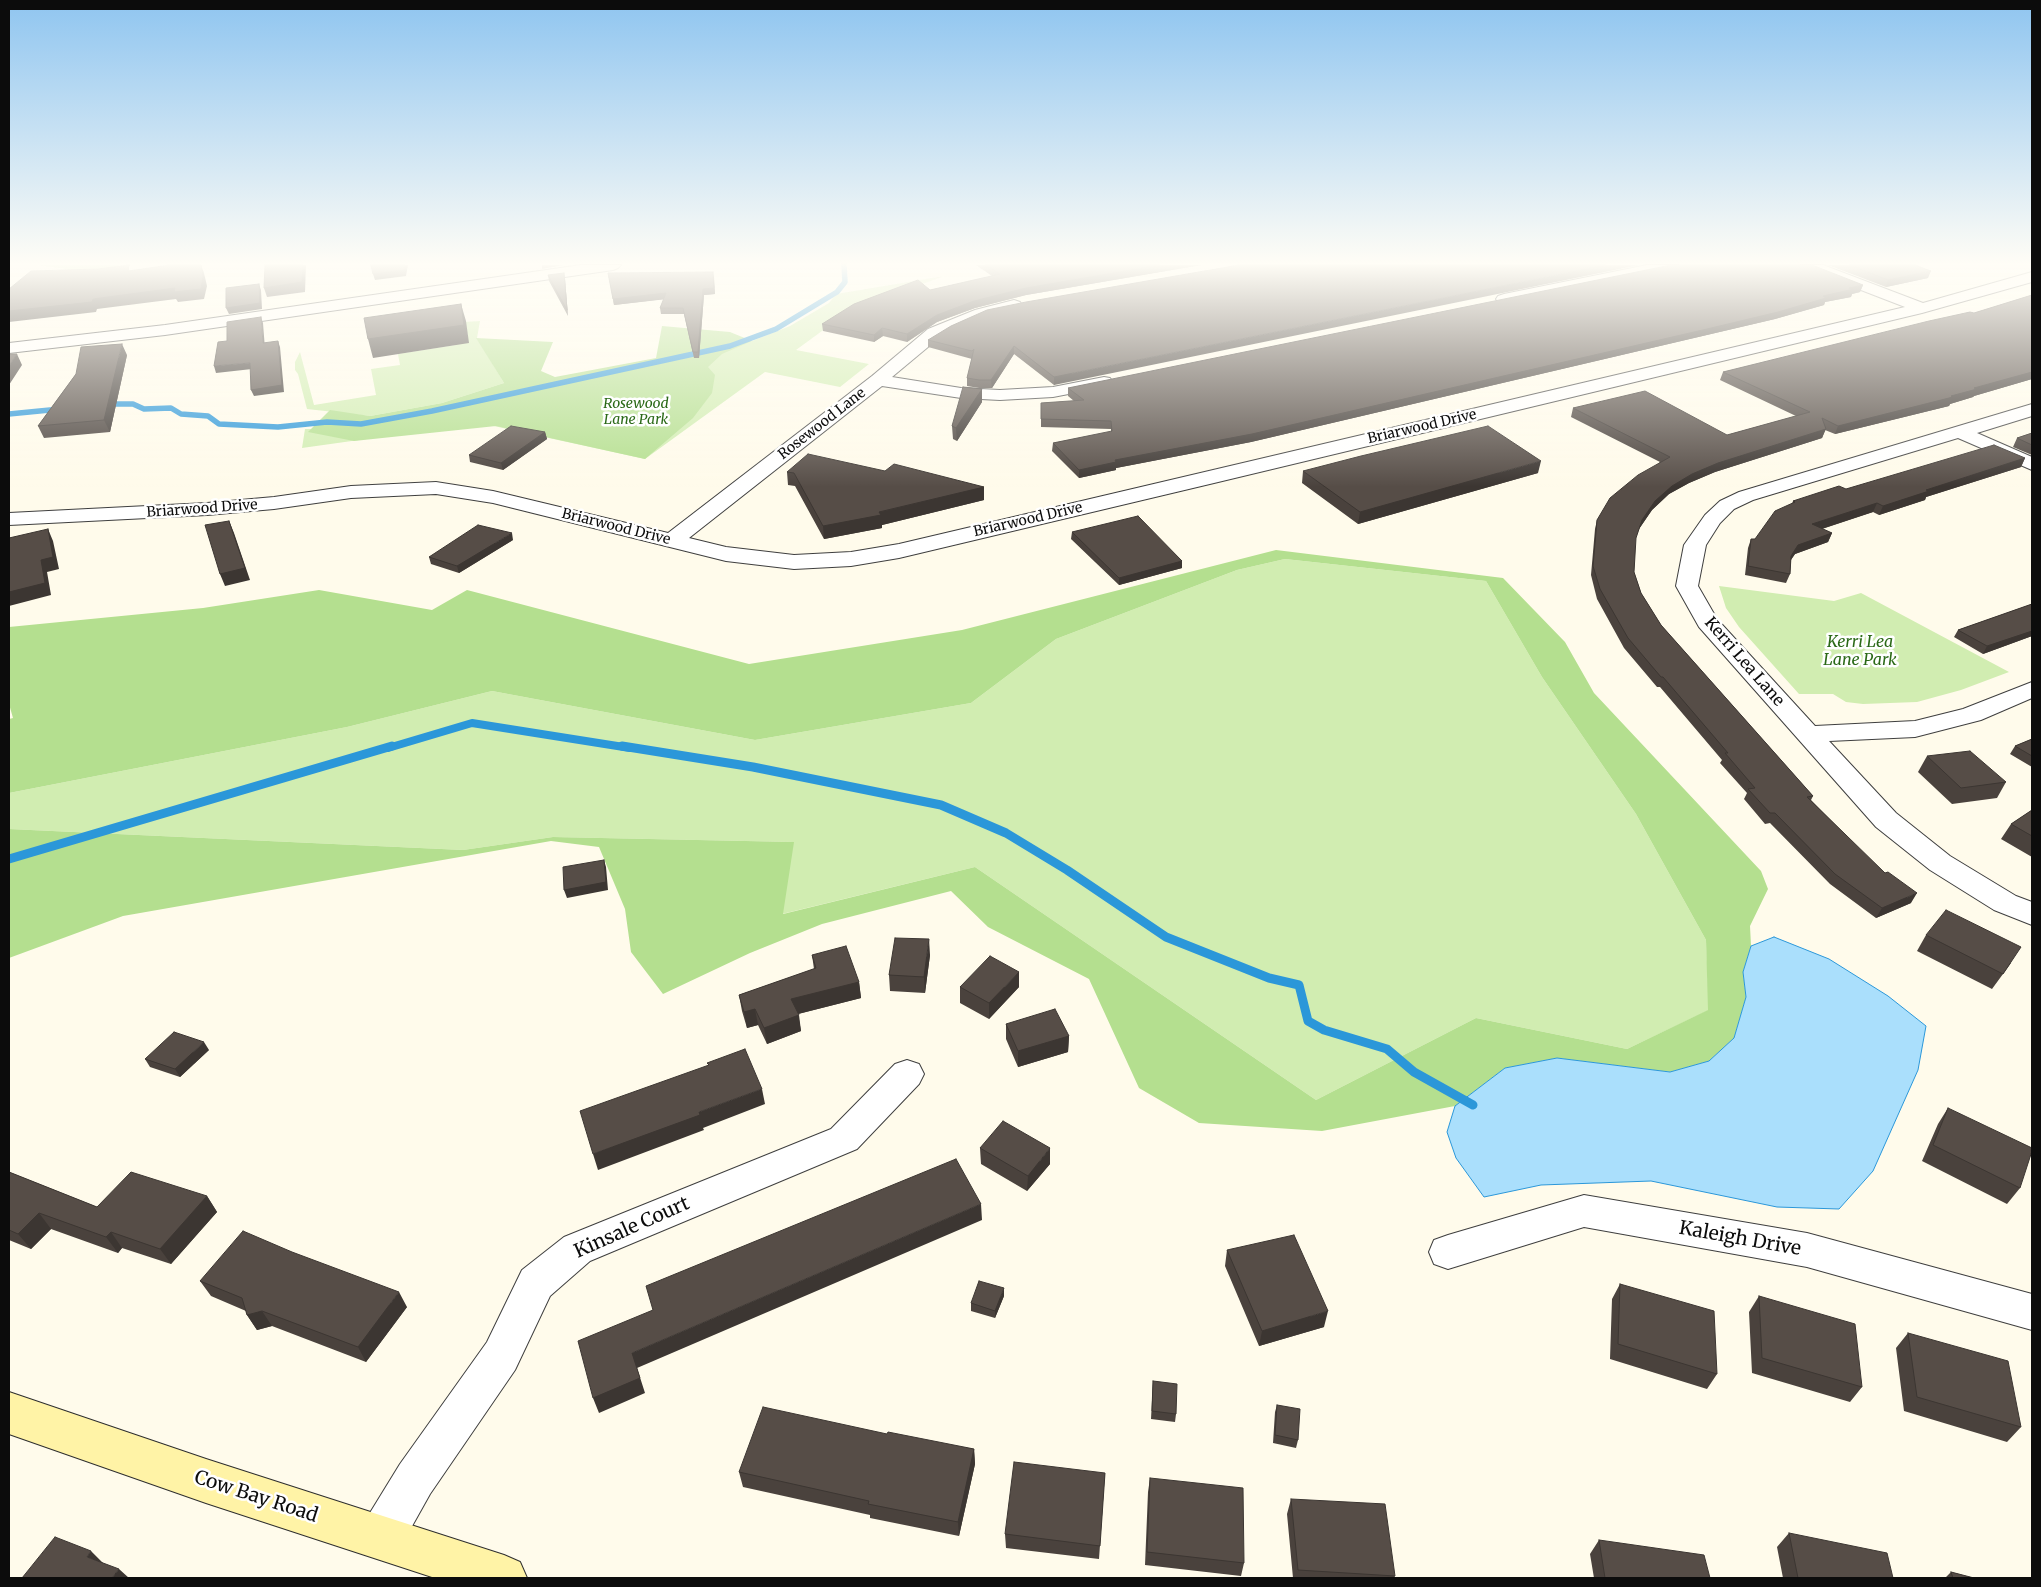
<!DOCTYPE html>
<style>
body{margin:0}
#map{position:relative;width:2041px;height:1587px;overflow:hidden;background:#fffbeb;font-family:Merriweather,serif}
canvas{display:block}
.frame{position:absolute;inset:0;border:10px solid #0c0c0c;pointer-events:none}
</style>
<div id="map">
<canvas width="2041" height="1587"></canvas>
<div class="frame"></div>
</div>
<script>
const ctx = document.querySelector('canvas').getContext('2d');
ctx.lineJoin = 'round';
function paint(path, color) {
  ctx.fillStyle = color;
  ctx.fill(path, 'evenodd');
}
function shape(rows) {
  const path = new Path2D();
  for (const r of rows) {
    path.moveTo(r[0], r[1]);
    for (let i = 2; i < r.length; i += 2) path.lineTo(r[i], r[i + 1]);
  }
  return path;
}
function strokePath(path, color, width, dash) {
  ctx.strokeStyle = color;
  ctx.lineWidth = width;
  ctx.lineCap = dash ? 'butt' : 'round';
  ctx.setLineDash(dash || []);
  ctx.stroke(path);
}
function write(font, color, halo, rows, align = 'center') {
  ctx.font = font + ' Merriweather,serif';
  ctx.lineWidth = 5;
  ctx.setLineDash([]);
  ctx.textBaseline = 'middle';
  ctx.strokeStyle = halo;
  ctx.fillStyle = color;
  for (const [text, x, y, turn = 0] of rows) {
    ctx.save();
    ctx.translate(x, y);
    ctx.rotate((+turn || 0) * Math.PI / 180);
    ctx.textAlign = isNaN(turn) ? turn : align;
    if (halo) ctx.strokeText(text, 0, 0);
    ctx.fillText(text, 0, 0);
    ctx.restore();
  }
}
paint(shape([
 [944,276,848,312,796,350,869,364,840,387,765,372,645,459,480,423,302,448,305,429,352,429,752,341,790,326,829,303,836,294],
 [480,321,477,338,504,383,442,403,370,416,307,409,298,374,295,370,295,362,300,352,314,405,376,395,371,369,400,365,398,354,456,345,454,337,468,335,463,322],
 [1285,559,1486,581,1542,677,1636,814,1706,940,1709,1010,1627,1049,1476,1018,1316,1100,975,867,782,914,793,842,553,837,463,850,9,829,9,793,347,727,492,691,755,740,971,703,1056,639,1237,570],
 [1719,586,1834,601,1861,593,2009,672,1961,690,1917,702,1863,704,1846,702,1833,694,1799,694,1739,627,1726,608]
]), '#d1edb1');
paint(shape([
 [38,265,120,265,100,274],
 [662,326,730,332,752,341,722,354,708,367,715,375,712,393,693,418,645,459,496,426,354,441,308,432,330,410,370,416,442,403,504,383,476,338,553,342,541,371,555,377,656,358],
 [1276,550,1503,578,1565,642,1594,693,1761,871,1768,889,1750,926,1751,946,1743,972,1746,997,1734,1038,1709,1061,1670,1072,1557,1058,1505,1068,1455,1106,1322,1131,1199,1123,1139,1088,1089,979,988,927,951,891,822,924,750,953,663,994,631,952,625,909,599,847,551,841,123,916,9,958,9,829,463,850,553,837,794,842,783,914,975,867,1316,1100,1476,1018,1627,1049,1708,1010,1706,940,1636,814,1542,677,1486,581,1285,559,1237,570,1056,639,971,703,755,740,492,691,347,727,9,793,9,719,13,718,9,704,9,627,203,608,319,590,432,610,467,590,749,664,962,630]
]), '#b4df8f');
const water = shape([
 [1774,937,1829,959,1888,996,1926,1026,1918,1070,1873,1171,1839,1209,1777,1207,1651,1181,1541,1185,1484,1197,1456,1158,1447,1132,1455,1106,1505,1068,1557,1058,1670,1072,1709,1061,1734,1038,1746,997,1743,972,1751,946,1774,937]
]);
paint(water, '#aadffc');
strokePath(water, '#2b97d9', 1);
strokePath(shape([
 [105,404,133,404,144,409,171,408,181,414,208,416,219,424,278,427,327,422,361,424,432,411,730,346,776,329,837,292,845,282,844,265],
 [9,414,60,409]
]), '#2b97d9', 5.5);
strokePath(shape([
 [388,748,472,723,630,748]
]), '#2b97d9', 8);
strokePath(shape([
 [622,746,753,767,941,805,1006,833,1067,870,1166,937,1269,978,1299,985,1308,1021,1324,1030,1387,1049,1414,1072,1473,1105],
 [9,859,392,746]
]), '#2b97d9', 9);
const street = shape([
 [581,265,621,265,618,268,613,270,165,335,9,353,9,343,165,325,581,265],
 [1647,265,1678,265,1675,268,1670,270,1504,304,1498,302,1496,299,1498,296,1504,294,1647,265],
 [1801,265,1823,265,1923,303,2032,272,2032,282,1922,313,1214,483,899,558,851,566,794,569,726,561,493,503,436,494,351,498,274,509,207,515,9,525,9,513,207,503,274,497,351,486,436,482,493,491,668,533,872,376,928,329,975,310,1014,300,1020,302,1022,305,1020,308,987,317,940,337,892,377,961,388,1000,390,1053,387,1104,377,1110,378,1113,382,1110,386,1053,397,1000,400,961,398,882,386,689,538,726,547,794,555,851,552,899,544,1905,307,1804,268,1801,265],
 [2032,404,2032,416,1977,433,2032,457,2032,470,1958,438,1753,500,1734,509,1720,523,1706,545,1698,586,1717,619,1815,726,1915,721,1963,709,2032,682,2032,698,1981,720,1915,737,1829,741,1896,813,1950,856,2016,896,2032,902,2032,925,1994,910,1930,870,1876,827,1699,627,1676,586,1684,545,1705,515,1720,501,1739,492,2032,404],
 [907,1060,919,1064,924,1074,919,1084,857,1149,590,1261,550,1296,515,1370,430,1494,397,1553,381,1559,365,1553,359,1537,365,1521,400,1464,487,1342,522,1270,564,1237,831,1129,895,1064,907,1060],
 [1584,1195,1807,1233,2032,1294,2032,1330,1807,1267,1584,1227,1448,1269,1434,1264,1429,1252,1434,1240,1448,1235,1584,1195]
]);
const secondary = shape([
 [9,1392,206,1459,504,1555,520,1562,527,1578,435,1578,206,1503,9,1434,9,1392]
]);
strokePath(street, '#3f3f3f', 2);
strokePath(secondary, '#2e2e2e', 2);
paint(street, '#fff');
paint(secondary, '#fff3a6');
paint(shape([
 [976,265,1201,265,1026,295,975,308,937,322,907,342,883,336,874,342,823,331,822,324,930,290,992,276],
 [1239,265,1054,385,1014,354,992,388,979,388,967,386,967,378,972,359,928,347,928,340],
 [1828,265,1915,265,1928,278,1886,287],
 [608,273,714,277,715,294,704,295,699,358,694,358,684,314,661,314,660,308,664,299,614,305],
 [548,275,565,279,568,316,549,281],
 [1863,285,1860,292,1852,294,1851,297,1825,302,1824,305,1775,319,1251,442,1116,468,1116,470,1079,478,1052,451,1053,443,1111,432,1111,429,1041,427,1041,403,1074,401,1068,396,1068,388],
 [2032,295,2032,379,1974,396,1973,397,1950,404,1949,406,1835,434,1825,430,1822,438,1715,472,1689,483,1669,494,1652,510,1639,529,1635,539,1634,572,1641,593,1661,625,1813,796,1811,800,1911,903,1876,918,1830,884,1770,823,1765,824,1744,799,1747,793,1720,763,1722,760,1660,687,1657,687,1624,648,1597,599,1591,575,1595,529,1597,520,1660,462,1571,417,1573,408,1727,435,1796,416,1720,380,1723,372,1974,313],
 [127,355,110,432,44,438,38,426,76,374],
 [982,389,982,402,957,441,953,439,952,426],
 [545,432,547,439,503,470,470,462,469,455],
 [2032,433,2032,455,2013,447,2017,438],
 [2025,458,2021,467,1926,497,1925,500,1879,515,1873,512,1822,529,1832,533,1828,542,1795,554,1791,560,1790,574,1786,583,1745,575,1748,548,1751,539,1755,539,1792,504,1793,501,1846,489],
 [885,471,984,487,984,500,882,525,882,528,824,539,795,486,788,485,787,472],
 [1303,471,1538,473,1358,524,1302,483],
 [1072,532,1182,561,1182,568,1119,585,1071,539],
 [513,540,459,573,431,564,429,557],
 [2032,604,2032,636,1983,654,1954,637,1958,630],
 [2032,739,2032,767,2010,754,2015,746],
 [1927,756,2006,782,1997,798,1952,804,1918,772],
 [2032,810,2032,857,2001,839,2011,824],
 [1926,935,2011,963,1992,989,1917,951],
 [812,955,859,982,861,998,798,1014,801,1031,767,1044,758,1025,747,1028,742,1011,739,995,814,969],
 [930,955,925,993,890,991,889,975],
 [960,987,1019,987,989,1019,960,1003],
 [1006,1024,1069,1036,1068,1052,1018,1067,1006,1039],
 [209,1050,180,1077,150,1067,145,1059],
 [1948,1108,2020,1188,2007,1204,1922,1161,1938,1124],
 [980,1148,1050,1164,1027,1191,981,1164],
 [9,1172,97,1207,207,1196,217,1212,171,1264,122,1248,118,1253,51,1229,31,1249,9,1240],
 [1227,1250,1324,1327,1259,1346,1225,1266],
 [200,1281,407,1307,366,1362,272,1326,257,1330,247,1315,246,1311,211,1296],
 [1620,1284,1717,1374,1707,1389,1610,1359,1612,1299],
 [1004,1296,995,1318,971,1311,971,1303],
 [1759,1296,1862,1387,1850,1402,1752,1373,1749,1312],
 [1908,1333,2021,1427,2007,1442,1904,1411,1896,1348],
 [1153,1381,1176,1414,1175,1422,1151,1419],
 [1277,1405,1298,1440,1296,1448,1273,1443,1275,1412],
 [887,1434,974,1449,975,1464,959,1536,870,1518,870,1515,743,1487,739,1472],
 [1105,1473,1099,1559,1006,1548,1005,1534],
 [1150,1478,1244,1563,1241,1576,1145,1565,1148,1492],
 [1291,1499,1395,1576,1394,1578,1293,1578,1287,1514],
 [1789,1533,1893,1578,1783,1578,1777,1547],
 [1599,1540,1710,1578,1594,1578,1590,1554],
 [1951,1572,1974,1578,1945,1578]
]), '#4a423d');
paint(shape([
 [201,265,204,273,207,286,204,299,178,302,176,299,97,309,96,312,9,322,9,306,93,299],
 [303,265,306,265,305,292,267,297,264,288],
 [405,265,408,265,406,276,375,280,373,274],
 [542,265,564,265,542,269],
 [1160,265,1201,265,1026,295,975,308,937,322,907,342,907,334,937,315,974,301,1026,288],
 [1606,265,1639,265,1054,385,1054,377],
 [1931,271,1928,278,1886,287,1888,280],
 [713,272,715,294,704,295,699,358,698,352,703,289],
 [564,273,565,279,568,316,567,310],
 [259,284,261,290,262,309,229,314,226,308],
 [1863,285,1860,292,1852,294,1851,297,1825,302,1824,305,1775,319,1251,442,1116,468,1116,470,1079,478,1079,470,1115,460,1823,296,1849,288],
 [666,293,667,299,614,305,613,299],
 [461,304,466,321,469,343,373,358,368,339],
 [261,317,263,323,265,349,263,343],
 [882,328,883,336,874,342,874,335],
 [278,341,280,347,284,392,254,396,251,390],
 [122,344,127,355,110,432,104,420],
 [1014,346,1014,354,992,388,991,380],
 [17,354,22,365,9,385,9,366],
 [250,363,252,369,216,373,214,366],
 [2032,372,2032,379,1974,396,1973,397,1950,404,1949,406,1835,434,1838,426,1951,396,1974,388],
 [982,389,982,402,957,441,956,428],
 [1826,429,1822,438,1715,472,1689,483,1669,494,1652,510,1639,529,1642,520,1655,501,1672,486,1692,474,1718,463],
 [545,432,547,439,503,470,501,463],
 [2025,458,2021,467,1926,497,1925,500,1879,515,1883,506,1926,490],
 [1541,461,1538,473,1358,524,1360,512],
 [984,487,984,500,882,525,882,528,824,539,823,526],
 [1877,503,1873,512,1809,533,1812,524],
 [229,521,234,533,250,580,225,586,220,574],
 [48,529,53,541,59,569,47,572,51,595,9,606,9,592,41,560],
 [512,533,513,540,459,573,457,566],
 [1832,533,1828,542,1795,554,1787,565,1791,556,1798,545],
 [1182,561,1182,568,1119,585,1119,578],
 [2032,631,2032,636,1983,654,1987,646],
 [604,860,606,867,608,890,567,898,564,890],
 [1917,893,1911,903,1876,918,1882,908],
 [929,939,930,955,925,993,924,977],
 [1019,972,1019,987,989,1019,989,1003],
 [859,982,861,998,794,1015,791,999],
 [755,1009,758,1025,747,1028,744,1012],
 [799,1015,801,1031,767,1044,764,1028],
 [1069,1036,1068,1052,1018,1067,1018,1051],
 [204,1042,209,1050,180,1077,175,1069],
 [762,1089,765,1104,703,1128,704,1130,598,1170,593,1154,699,1112],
 [1050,1148,1050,1164,1027,1191,1028,1176],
 [207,1196,217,1212,171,1264,160,1249],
 [981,1204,982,1220,637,1368,645,1393,599,1413,593,1398,632,1353],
 [39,1213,51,1229,31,1249,18,1234],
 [111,1232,122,1248,118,1253,106,1237],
 [1004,1288,1004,1296,995,1318,995,1311],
 [399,1292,407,1307,366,1362,358,1347],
 [262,1311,272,1326,257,1330,247,1315],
 [1328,1311,1324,1327,1259,1346,1262,1331],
 [974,1449,975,1464,959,1536,958,1522],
 [91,1551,105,1565,87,1557],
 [119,1569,129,1578,112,1578]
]), '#3c3632');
const building = shape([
 [129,265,128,271,170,265,201,265,203,276,201,289,174,292,175,288,93,299,92,302,9,311,9,289,31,271,98,269,129,265],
 [265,265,303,265,302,282,264,288,265,265],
 [371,265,405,265,404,270,373,274,371,265],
 [986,265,1160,265,1026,288,974,301,937,315,907,334,882,328,874,335,822,324,854,304,918,280,930,290,1000,274,986,265],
 [1239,265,1606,265,1054,377,1014,346,991,380,979,380,967,378,974,349,972,351,928,340,951,326,987,310,1026,302,1239,265],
 [1671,265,1812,265,1863,285,1849,288,1854,289,1823,296,1826,298,1778,312,1707,329,1252,434,1115,460,1116,462,1079,470,1053,443,1112,431,1111,421,1041,419,1041,403,1084,400,1068,388,1671,265],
 [1850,265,1915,265,1931,271,1888,280,1850,265],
 [713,272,714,288,703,289,698,352,693,352,683,308,660,308,666,293,613,299,608,273,713,272],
 [564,273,567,310,548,275,564,273],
 [259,284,260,303,226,308,226,288,259,284],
 [2032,295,2032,372,1974,388,1977,389,1951,396,1953,397,1838,426,1822,418,1826,429,1718,463,1692,474,1672,486,1655,501,1642,520,1636,538,1634,572,1641,593,1661,625,1813,796,1807,797,1885,873,1888,872,1917,893,1882,908,1835,874,1775,813,1770,813,1748,789,1755,788,1725,753,1728,753,1663,677,1661,677,1628,638,1600,589,1593,566,1597,520,1610,498,1638,475,1670,457,1573,408,1645,391,1727,435,1810,412,1723,372,1929,321,1970,312,1974,313,2032,295],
 [461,304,464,325,368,339,364,318,461,304],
 [261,317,263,343,278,341,282,385,251,390,250,363,214,366,218,342,227,341,227,322,261,317],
 [122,344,104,420,38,426,76,374,81,347,122,344],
 [9,354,17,354,9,366,9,354],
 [963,387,982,389,956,428,952,426,963,387],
 [511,426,545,432,501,463,469,455,511,426],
 [1488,426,1541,461,1360,512,1303,471,1361,456,1488,426],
 [2032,433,2032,445,2017,438,2032,433],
 [1994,445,2025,458,1926,490,1929,491,1883,506,1877,503,1812,524,1832,533,1798,545,1791,556,1790,574,1748,566,1751,539,1755,539,1775,511,1795,502,1793,501,1839,486,1846,489,1994,445],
 [808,454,885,471,894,464,984,487,879,512,881,515,823,526,794,473,787,472,808,454],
 [1138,516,1182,561,1119,578,1072,532,1138,516],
 [229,521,245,568,220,574,205,525,229,521],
 [478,525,512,533,457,566,429,557,478,525],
 [48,529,53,557,41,560,45,583,9,592,9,538,48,529],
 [2032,604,2032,631,1987,646,1958,630,2032,604],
 [2032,739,2032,756,2015,746,2032,739],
 [1970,751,2006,782,1961,788,1927,756,1970,751],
 [2032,810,2032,836,2011,824,2032,810],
 [604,860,606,882,564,890,563,867,604,860],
 [1946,910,2021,947,2003,974,1926,935,1946,910],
 [895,938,929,939,924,977,889,975,895,938],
 [846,946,859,982,791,999,799,1015,764,1028,755,1009,744,1012,739,995,816,968,812,955,846,946],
 [990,956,1019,972,989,1003,960,987,990,956],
 [1055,1009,1069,1036,1018,1051,1006,1024,1055,1009],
 [174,1032,204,1042,175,1069,145,1059,174,1032],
 [745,1049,762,1089,699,1112,700,1115,593,1154,580,1111,709,1065,707,1063,745,1049],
 [1948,1108,2032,1148,2032,1151,2020,1188,1933,1145,1948,1108],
 [1003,1121,1050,1148,1028,1176,980,1148,1003,1121],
 [956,1159,981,1204,632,1353,640,1378,593,1398,578,1341,653,1310,646,1286,956,1159],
 [9,1172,97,1207,131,1172,207,1196,160,1249,111,1232,106,1237,39,1213,18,1234,9,1230,9,1172],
 [243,1231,292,1252,399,1292,358,1347,262,1311,247,1315,242,1298,200,1281,243,1231],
 [1294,1235,1328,1311,1262,1331,1227,1250,1294,1235],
 [979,1281,1004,1288,995,1311,971,1303,979,1281],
 [1620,1284,1714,1311,1717,1374,1618,1344,1620,1284],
 [1759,1296,1855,1324,1862,1387,1762,1358,1759,1296],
 [1908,1333,2008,1361,2021,1427,1917,1397,1908,1333],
 [1153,1381,1177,1384,1176,1414,1152,1411,1153,1381],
 [1277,1405,1300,1409,1298,1440,1275,1435,1277,1405],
 [763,1407,887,1434,888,1432,974,1449,958,1522,868,1504,869,1501,739,1472,763,1407],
 [1014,1462,1105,1473,1100,1546,1005,1534,1014,1462],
 [1150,1478,1243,1488,1244,1563,1147,1552,1150,1478],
 [1291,1499,1385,1504,1395,1576,1298,1570,1291,1499],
 [1789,1533,1887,1553,1893,1578,1798,1578,1789,1533],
 [55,1537,91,1551,87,1557,119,1569,112,1578,22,1578,55,1537],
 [1599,1540,1704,1555,1710,1578,1605,1578,1599,1540],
 [1951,1572,1974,1578,1953,1578,1951,1572]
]);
paint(building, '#564d47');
strokePath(building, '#3c3632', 1);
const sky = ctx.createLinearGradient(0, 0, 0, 487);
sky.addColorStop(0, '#8fc5f0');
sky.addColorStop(0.54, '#fffdf6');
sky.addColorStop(1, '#fffdf600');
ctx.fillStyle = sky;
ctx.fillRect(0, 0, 2041, 487);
write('italic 14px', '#2a6917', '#fff', [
 ["Rosewood",636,404],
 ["Lane Park",636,420]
]);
write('14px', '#0c0c0c', '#fff', [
 ["Rosewood Lane",822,424,-38],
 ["Briarwood Drive",1422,427,-13],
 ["Briarwood Drive",202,509,-4],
 ["Briarwood Drive",1028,520,-13],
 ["Briarwood Drive",616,527,14]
]);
write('italic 16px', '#2a6917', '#fff', [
 ["Kerri Lea",1860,642],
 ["Lane Park",1860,660]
]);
write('16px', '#0c0c0c', '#fff', [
 ["Kerri Lea Lane",1744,662,49]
]);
write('19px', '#0c0c0c', '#fff', [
 ["Kinsale Court",632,1228,-24],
 ["Kaleigh Drive",1740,1239,10],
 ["Cow Bay Road",256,1497,18]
]);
</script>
